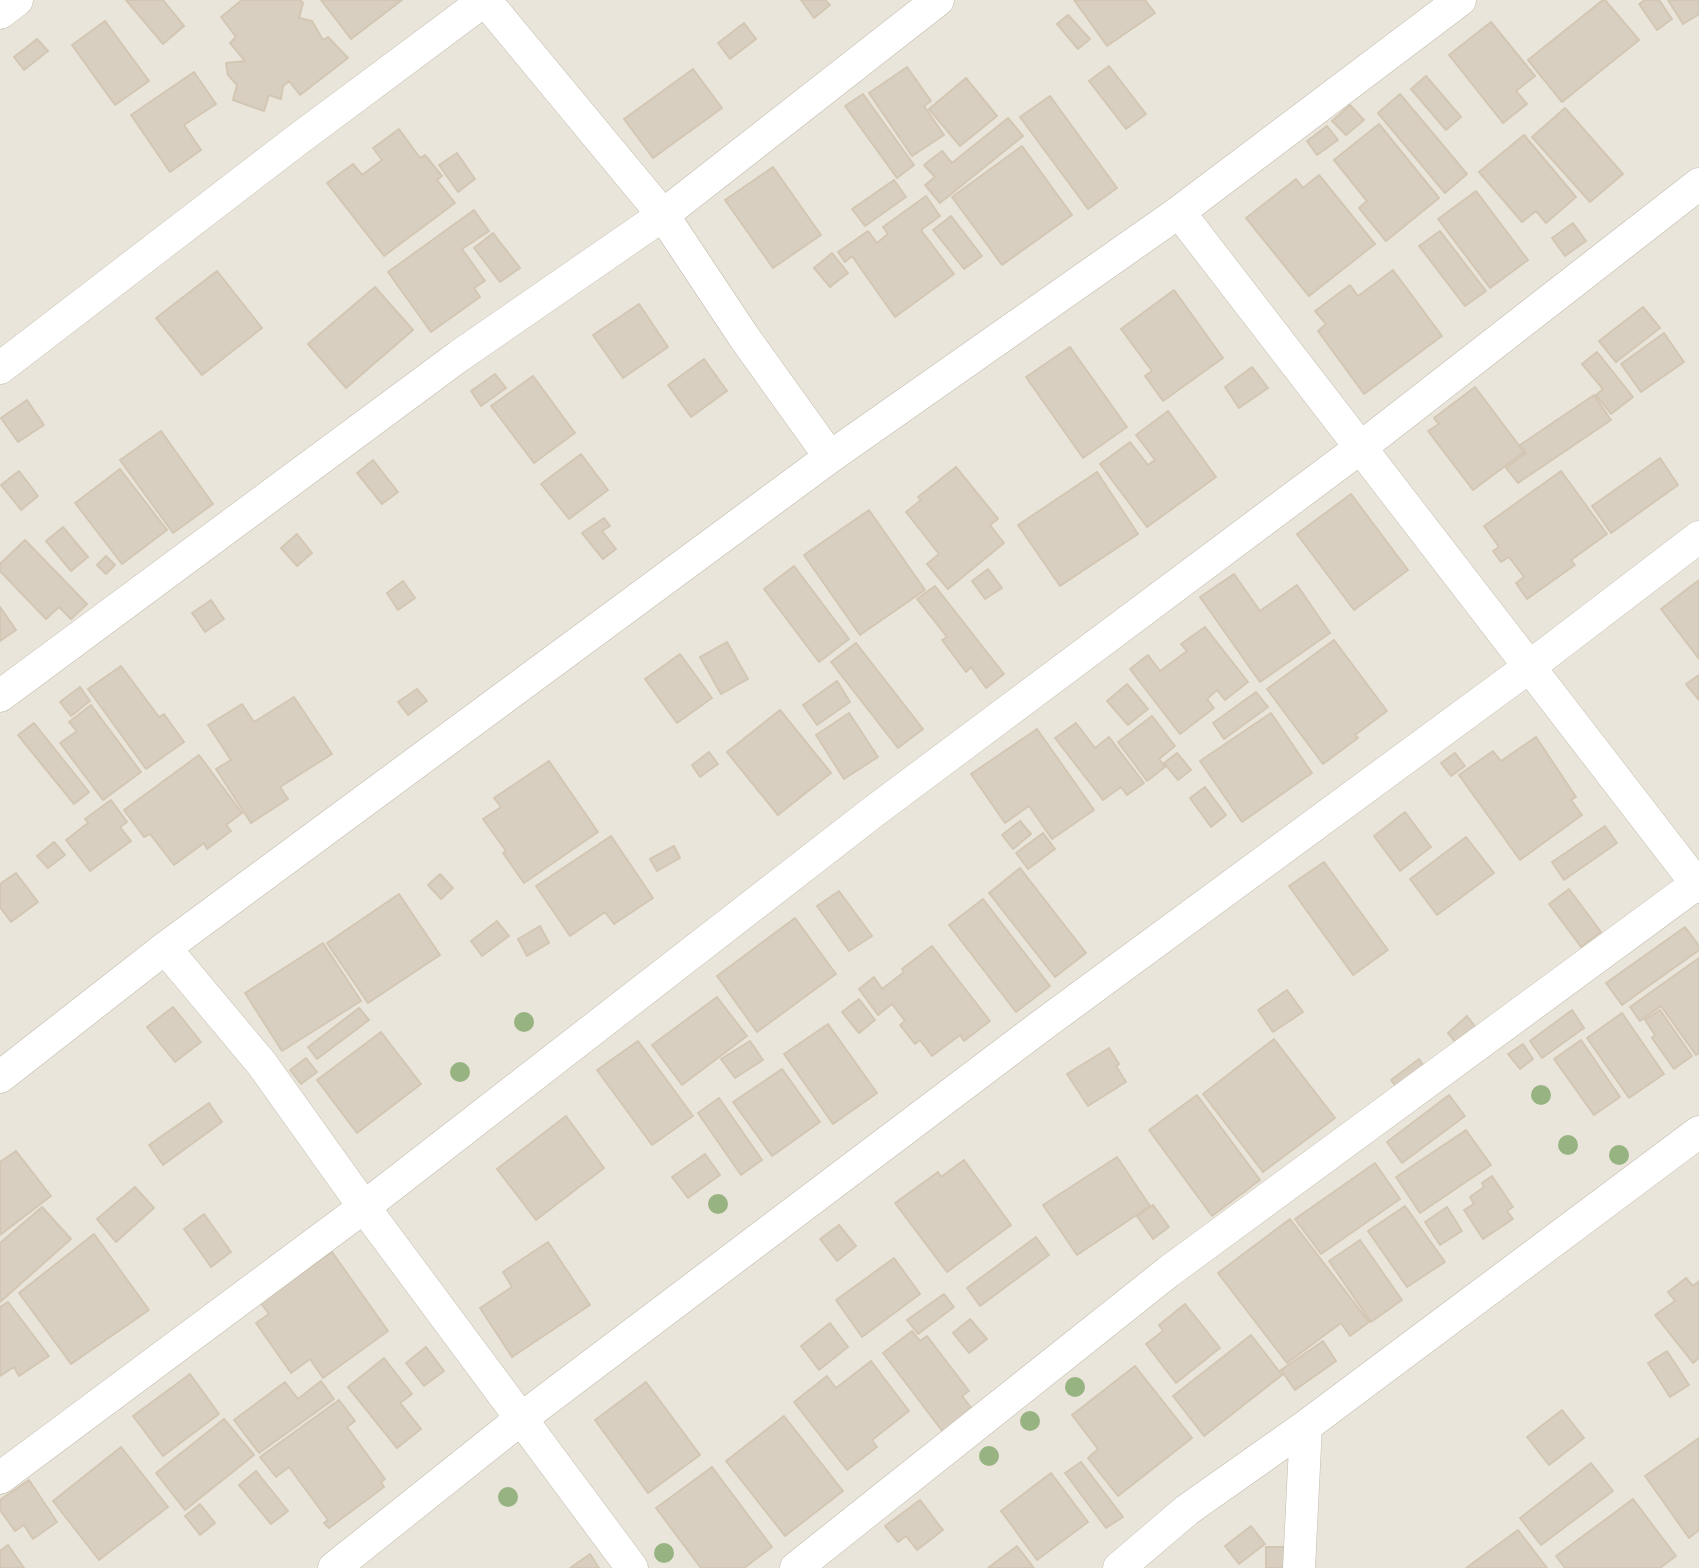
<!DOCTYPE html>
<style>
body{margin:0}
canvas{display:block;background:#f6f3ec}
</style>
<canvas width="1699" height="1568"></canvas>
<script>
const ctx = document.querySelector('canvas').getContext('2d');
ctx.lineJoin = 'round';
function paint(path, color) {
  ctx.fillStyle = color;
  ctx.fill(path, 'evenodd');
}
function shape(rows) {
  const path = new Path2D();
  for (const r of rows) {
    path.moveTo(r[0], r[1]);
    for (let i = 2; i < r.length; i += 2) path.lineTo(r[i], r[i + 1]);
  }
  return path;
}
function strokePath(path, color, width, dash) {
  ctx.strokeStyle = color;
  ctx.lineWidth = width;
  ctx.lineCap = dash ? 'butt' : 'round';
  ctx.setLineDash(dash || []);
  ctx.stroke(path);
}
paint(shape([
 [0,0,1699,0,1699,1568,0,1568]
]), '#eae5da');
const building = shape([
 [126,0,163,0,184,26,163,44,126,0],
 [242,0,300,0,303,3,299,18,312,21,323,40,328,37,348,58,300,95,289,81,283,86,281,99,269,95,264,111,233,100,237,85,228,75,226,63,245,61,230,43,236,37,221,17,242,0],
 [321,0,402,0,351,39,321,0],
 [801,0,825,0,830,5,814,18,801,0],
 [1074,0,1145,0,1155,13,1107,46,1074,0],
 [1603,0,1605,0,1639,40,1562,102,1528,60,1603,0],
 [1645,0,1659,0,1672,19,1657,30,1639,4,1645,0],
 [1668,0,1699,0,1699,14,1683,24,1668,0],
 [1068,15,1090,39,1078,49,1057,24,1068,15],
 [105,21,149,81,115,105,72,45,105,21],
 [1491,22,1535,76,1516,91,1527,104,1503,123,1449,55,1491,22],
 [744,23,756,39,730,59,718,43,744,23],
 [37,39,48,51,24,70,14,57,37,39],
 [1109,66,1146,114,1126,129,1089,81,1109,66],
 [907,67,931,101,924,106,944,135,912,156,869,93,907,67],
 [693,69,722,108,653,158,624,119,693,69],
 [194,72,216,104,184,125,201,150,170,172,131,115,194,72],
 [1426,76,1461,117,1446,130,1411,89,1426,76],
 [966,78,997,116,960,146,929,109,966,78],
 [863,94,914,165,897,178,845,106,863,94],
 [1400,94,1467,174,1445,193,1378,113,1400,94],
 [1050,96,1117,188,1088,209,1020,117,1050,96],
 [1350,105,1364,120,1346,135,1332,121,1350,105],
 [1565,108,1623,174,1590,202,1532,137,1565,108],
 [1008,118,1023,136,940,203,925,185,935,177,924,165,942,151,952,163,1008,118],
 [1379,124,1439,198,1386,241,1359,208,1367,201,1334,160,1379,124],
 [1327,126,1338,140,1317,155,1307,141,1327,126],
 [399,129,420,158,425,155,442,176,437,180,455,203,384,256,327,183,353,164,362,175,382,160,373,148,399,129],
 [1524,135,1576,197,1546,223,1536,211,1522,222,1479,172,1524,135],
 [1022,146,1072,215,1002,265,952,197,1022,146],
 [457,153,475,179,458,192,439,165,457,153],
 [773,167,821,235,773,268,725,200,773,167],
 [1319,175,1375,244,1309,296,1246,218,1296,179,1303,188,1319,175],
 [894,180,906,197,865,226,852,209,894,180],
 [1476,191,1528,260,1490,288,1438,219,1476,191],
 [926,196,940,216,921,230,954,274,895,317,852,256,845,262,838,252,868,231,877,243,888,234,883,227,926,196],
 [474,210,489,231,462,249,485,281,474,288,480,297,431,332,388,272,474,210],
 [951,216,982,256,964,269,933,230,951,216],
 [1573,223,1586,241,1565,256,1552,238,1573,223],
 [1440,231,1486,291,1465,306,1419,246,1440,231],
 [493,233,520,268,500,282,474,248,493,233],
 [832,253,848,273,830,287,814,268,832,253],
 [1393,270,1442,336,1364,394,1318,331,1326,324,1315,311,1350,285,1358,296,1393,270],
 [217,271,262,328,202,375,156,318,217,271],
 [375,287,413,330,346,388,308,344,375,287],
 [1174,290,1223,358,1163,401,1145,376,1152,371,1121,329,1174,290],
 [639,304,668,347,623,378,593,335,639,304],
 [1643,307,1660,328,1616,362,1599,341,1643,307],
 [1664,333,1684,362,1641,392,1621,364,1664,333],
 [1070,347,1127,427,1083,458,1026,377,1070,347],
 [1597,352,1633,397,1611,414,1596,395,1603,389,1582,364,1597,352],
 [704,359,727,391,691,417,668,385,704,359],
 [1252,367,1268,388,1239,408,1225,387,1252,367],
 [495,374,506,388,481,406,471,391,495,374],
 [533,376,575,433,534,463,491,406,533,376],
 [1475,387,1524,452,1473,490,1428,431,1439,424,1434,418,1475,387],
 [1594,395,1611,420,1518,483,1506,468,1526,453,1520,445,1594,395],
 [27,400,44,425,18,442,1,418,27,400],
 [1168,411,1216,477,1147,527,1100,464,1130,442,1148,465,1155,460,1136,435,1168,411],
 [161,431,213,504,173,533,120,460,161,431],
 [581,454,608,490,569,519,541,484,581,454],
 [1660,458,1678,485,1611,533,1592,506,1660,458],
 [373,460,398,492,382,504,357,473,373,460],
 [956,467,998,519,990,525,1004,543,948,589,927,564,939,554,906,512,921,500,918,497,956,467],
 [120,469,167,530,122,564,75,503,120,469],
 [19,471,38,496,21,510,1,485,19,471],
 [1561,471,1607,534,1571,560,1575,565,1527,599,1516,583,1524,577,1509,557,1501,562,1493,551,1499,547,1484,526,1561,471],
 [1097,472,1138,534,1060,586,1018,525,1097,472],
 [1351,494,1408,570,1354,610,1297,534,1351,494],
 [869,510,925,590,860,635,804,555,869,510],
 [604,518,610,526,602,531,616,549,603,559,582,533,604,518],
 [63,527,88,557,71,571,46,541,63,527],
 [297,534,312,553,297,566,281,548,297,534],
 [25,540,87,604,71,619,59,607,46,619,0,571,0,564,25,540],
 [106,556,115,565,106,574,97,565,106,556],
 [794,566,849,639,819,662,764,589,794,566],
 [988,569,1002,588,985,599,972,581,988,569],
 [1234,574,1260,611,1297,585,1330,633,1260,682,1200,597,1234,574],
 [1699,580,1699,659,1661,609,1699,580],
 [403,581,415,598,398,610,387,593,403,581],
 [935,586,1004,674,986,688,971,667,966,672,942,640,947,637,917,599,935,586],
 [211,600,224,619,205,632,192,613,211,600],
 [0,607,16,630,0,641,0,607],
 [1205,627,1248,682,1225,700,1217,690,1207,699,1214,708,1180,734,1130,669,1148,655,1160,671,1187,651,1181,644,1205,627],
 [1334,640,1387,711,1355,735,1358,738,1323,764,1267,689,1334,640],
 [727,642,748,679,721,694,700,657,727,642],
 [856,643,923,729,898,748,831,662,856,643],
 [680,654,712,698,677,723,645,679,680,654],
 [121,666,159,717,164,714,184,742,146,769,88,689,121,666],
 [1699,675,1699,700,1686,684,1699,675],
 [837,681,850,702,817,725,803,705,837,681],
 [1127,684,1148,709,1128,725,1107,701,1127,684],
 [80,687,90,701,71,716,60,702,80,687],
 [417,689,427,701,408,715,398,702,417,689],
 [1256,692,1268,707,1224,739,1213,723,1256,692],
 [294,697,332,754,280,787,288,799,251,823,216,769,231,760,208,725,242,704,254,722,294,697],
 [91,705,141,772,103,800,60,743,77,731,69,722,91,705],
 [780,710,831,773,778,815,727,752,780,710],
 [849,713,878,757,844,779,816,735,849,713],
 [1271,713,1312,773,1242,822,1200,761,1271,713],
 [1152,716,1175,746,1159,759,1165,767,1147,781,1118,742,1152,716],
 [34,723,89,792,74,804,18,735,34,723],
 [1076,723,1095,748,1109,737,1144,783,1127,795,1121,787,1103,800,1055,738,1076,723],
 [1037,729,1094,810,1052,839,1029,806,1005,823,971,774,1037,729],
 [1536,737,1576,797,1571,800,1582,815,1520,860,1459,775,1493,751,1501,761,1536,737],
 [709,752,718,764,700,777,692,765,709,752],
 [1177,753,1191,770,1178,780,1164,763,1177,753],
 [1455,753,1465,766,1451,776,1441,763,1455,753],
 [199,755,242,813,226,825,231,831,207,849,204,843,174,865,150,834,144,837,124,810,199,755],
 [549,761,598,832,524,883,503,853,506,851,483,819,501,807,494,798,549,761],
 [1205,787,1226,815,1211,827,1190,798,1205,787],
 [111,800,127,822,120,827,131,841,90,871,66,840,88,823,85,819,111,800],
 [1405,812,1431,847,1400,871,1374,836,1405,812],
 [1020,821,1031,834,1013,849,1002,835,1020,821],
 [1605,826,1617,843,1564,880,1552,862,1605,826],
 [1043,833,1055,849,1028,869,1016,853,1043,833],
 [611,836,653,898,614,924,605,912,570,936,536,886,611,836],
 [1466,837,1494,873,1437,915,1410,879,1466,837],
 [54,842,65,855,48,868,37,856,54,842],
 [674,846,680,858,657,871,650,859,674,846],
 [1324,862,1388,950,1353,975,1289,886,1324,862],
 [1020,868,1086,953,1055,977,989,893,1020,868],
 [16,873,38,902,11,922,0,907,0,884,16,873],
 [440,874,453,888,441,899,428,885,440,874],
 [1569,889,1601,932,1581,947,1549,904,1569,889],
 [839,891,872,936,849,951,817,906,839,891],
 [399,894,440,955,368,1003,327,943,399,894],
 [983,899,1050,986,1016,1012,949,925,983,899],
 [795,918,836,974,757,1032,717,976,795,918],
 [497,921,509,936,482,956,471,941,497,921],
 [540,926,549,943,527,956,518,939,540,926],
 [1685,927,1699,946,1699,950,1622,1005,1606,983,1685,927],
 [323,943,361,1001,282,1051,245,993,323,943],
 [932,946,990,1021,964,1041,960,1035,932,1056,920,1040,915,1044,900,1025,905,1021,892,1004,878,1015,859,989,874,977,882,989,904,972,902,969,932,946],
 [1699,958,1699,1053,1696,1055,1661,1006,1640,1021,1630,1007,1699,958],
 [1287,990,1303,1012,1273,1032,1258,1010,1287,990],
 [717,997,747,1036,682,1085,652,1045,717,997],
 [859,999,875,1020,859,1033,842,1012,859,999],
 [173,1007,201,1042,175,1062,147,1027,173,1007],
 [359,1008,369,1020,317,1059,308,1047,359,1008],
 [1572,1010,1584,1028,1542,1058,1530,1041,1572,1010],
 [1660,1010,1692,1056,1674,1069,1652,1038,1655,1035,1645,1020,1660,1010],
 [1622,1013,1664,1074,1629,1098,1587,1038,1622,1013],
 [1467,1016,1481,1034,1462,1050,1448,1033,1467,1016],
 [828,1024,877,1093,833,1124,784,1054,828,1024],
 [381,1032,421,1084,357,1133,317,1080,381,1032],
 [1274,1039,1335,1118,1263,1172,1203,1094,1274,1039],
 [1581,1040,1620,1097,1594,1115,1554,1059,1581,1040],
 [638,1041,693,1116,652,1145,597,1070,638,1041],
 [750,1041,763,1060,735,1078,721,1059,750,1041],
 [1523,1044,1533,1059,1520,1069,1508,1054,1523,1044],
 [1109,1048,1119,1064,1116,1066,1126,1082,1088,1106,1067,1074,1109,1048],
 [306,1058,317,1072,301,1084,290,1070,306,1058],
 [1419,1059,1429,1074,1402,1094,1391,1080,1419,1059],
 [782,1069,820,1122,772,1156,733,1102,782,1069],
 [1197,1095,1260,1180,1212,1216,1149,1130,1197,1095],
 [1449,1095,1465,1116,1402,1163,1387,1142,1449,1095],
 [719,1098,762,1160,741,1175,698,1113,719,1098],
 [209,1103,222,1122,163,1165,149,1145,209,1103],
 [566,1116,604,1168,536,1220,497,1169,566,1116],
 [1466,1130,1491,1165,1420,1213,1396,1177,1466,1130],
 [16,1151,51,1196,0,1235,0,1162,16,1151],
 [705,1154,720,1175,688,1198,672,1177,705,1154],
 [1117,1157,1150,1206,1077,1255,1043,1205,1117,1157],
 [964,1160,1011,1225,947,1272,895,1203,938,1172,941,1177,964,1160],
 [1375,1163,1400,1199,1321,1254,1295,1219,1375,1163],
 [1492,1176,1513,1207,1507,1211,1513,1219,1483,1239,1464,1210,1474,1204,1470,1197,1484,1187,1482,1183,1492,1176],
 [135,1187,154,1208,116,1242,97,1219,135,1187],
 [1153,1205,1169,1227,1153,1239,1137,1216,1153,1205],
 [1405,1206,1445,1262,1407,1287,1368,1231,1405,1206],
 [42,1207,71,1239,0,1302,0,1243,42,1207],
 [1447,1207,1462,1231,1440,1245,1425,1222,1447,1207],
 [204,1214,231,1252,211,1267,184,1229,204,1214],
 [1290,1219,1369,1322,1350,1336,1341,1323,1287,1363,1218,1273,1290,1219],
 [839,1225,856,1246,837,1261,820,1239,839,1225],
 [94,1234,149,1310,71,1364,19,1293,94,1234],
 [1036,1237,1049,1255,980,1306,967,1288,1036,1237],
 [1360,1240,1402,1300,1371,1322,1329,1261,1360,1240],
 [548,1242,590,1305,512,1357,480,1308,512,1287,503,1272,548,1242],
 [332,1252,388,1331,323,1378,310,1359,291,1373,256,1323,269,1314,260,1302,332,1252],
 [894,1258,920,1294,862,1337,836,1300,894,1258],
 [1686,1278,1693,1286,1699,1281,1699,1358,1693,1363,1655,1315,1675,1301,1668,1292,1686,1278],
 [944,1294,954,1307,918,1334,907,1320,944,1294],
 [8,1302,49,1356,19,1376,14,1367,0,1376,0,1307,8,1302],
 [1185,1304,1220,1348,1176,1383,1146,1344,1163,1331,1159,1325,1185,1304],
 [970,1319,987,1339,969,1353,953,1333,970,1319],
 [830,1323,848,1347,819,1370,801,1346,830,1323],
 [912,1331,920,1341,927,1336,969,1391,962,1396,976,1414,946,1436,883,1353,912,1331],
 [1251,1335,1282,1375,1204,1436,1173,1396,1251,1335],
 [1323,1341,1336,1361,1295,1390,1281,1370,1323,1341],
 [426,1347,444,1371,424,1386,406,1363,426,1347],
 [1667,1351,1689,1385,1670,1397,1648,1363,1667,1351],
 [384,1358,412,1394,400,1403,421,1429,397,1448,348,1387,384,1358],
 [871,1361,909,1411,872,1440,877,1447,847,1470,794,1402,827,1376,836,1388,871,1361],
 [1135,1366,1192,1438,1118,1496,1088,1458,1098,1449,1072,1415,1135,1366],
 [190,1374,219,1414,163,1456,133,1416,190,1374],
 [321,1381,334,1399,259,1453,234,1420,285,1382,298,1399,321,1381],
 [646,1382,700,1455,648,1493,595,1420,646,1382],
 [339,1400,355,1421,347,1427,385,1479,381,1482,384,1487,329,1528,324,1523,328,1520,289,1467,276,1477,260,1457,339,1400],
 [1562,1410,1584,1438,1549,1465,1527,1437,1562,1410],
 [784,1416,843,1491,785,1536,726,1461,784,1416],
 [224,1419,254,1455,185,1510,156,1473,224,1419],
 [1699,1438,1699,1530,1689,1538,1645,1476,1699,1438],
 [121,1447,168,1507,99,1560,53,1501,121,1447],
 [1081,1462,1123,1517,1106,1528,1065,1473,1081,1462],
 [1591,1463,1613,1491,1541,1545,1520,1518,1591,1463],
 [712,1467,772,1547,744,1568,701,1568,656,1508,712,1467],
 [256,1471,288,1511,271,1524,239,1485,256,1471],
 [1051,1473,1088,1522,1037,1560,1001,1511,1051,1473],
 [29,1480,57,1522,33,1539,24,1525,15,1531,0,1510,0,1500,29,1480],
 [1633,1499,1676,1556,1660,1568,1565,1568,1556,1556,1633,1499],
 [920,1500,943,1530,917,1550,906,1536,898,1542,885,1526,920,1500],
 [200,1504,215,1523,200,1535,185,1516,200,1504],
 [1251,1526,1265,1544,1239,1564,1225,1546,1251,1526],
 [1518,1530,1547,1568,1466,1568,1518,1530],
 [8,1545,24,1568,0,1568,0,1551,8,1545],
 [1017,1546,1034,1568,988,1568,1017,1546],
 [1266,1547,1286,1547,1286,1568,1266,1568,1266,1547],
 [590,1554,599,1568,570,1568,590,1554]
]);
paint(building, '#d8cfc1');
strokePath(building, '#d3c7b4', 2);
const minor = shape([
 [0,13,17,0],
 [1179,212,1699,887],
 [0,368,297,140,485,0,663,215,744,337,830,457],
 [0,696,459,356,663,215,938,0],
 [165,948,262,1064,364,1207,632,1568],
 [0,1077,165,948,830,457,1179,212,1460,0],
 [0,1478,364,1207,873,812,1360,448,1699,184],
 [334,1568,522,1418,1041,1026,1529,667,1699,537],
 [796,1568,1168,1272,1699,882],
 [1119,1568,1187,1510,1306,1426,1699,1132],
 [1299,1568,1306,1426]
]);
strokePath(minor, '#c2bbae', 33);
strokePath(minor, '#fff', 32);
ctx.fillStyle = '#97b381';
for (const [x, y] of [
 [524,1022],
 [460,1072],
 [1541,1095],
 [1568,1145],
 [1619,1155],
 [718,1204],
 [1075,1387],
 [1030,1421],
 [989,1456],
 [508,1497],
 [664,1553]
]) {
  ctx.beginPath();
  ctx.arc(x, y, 10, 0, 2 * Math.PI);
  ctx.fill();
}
</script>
